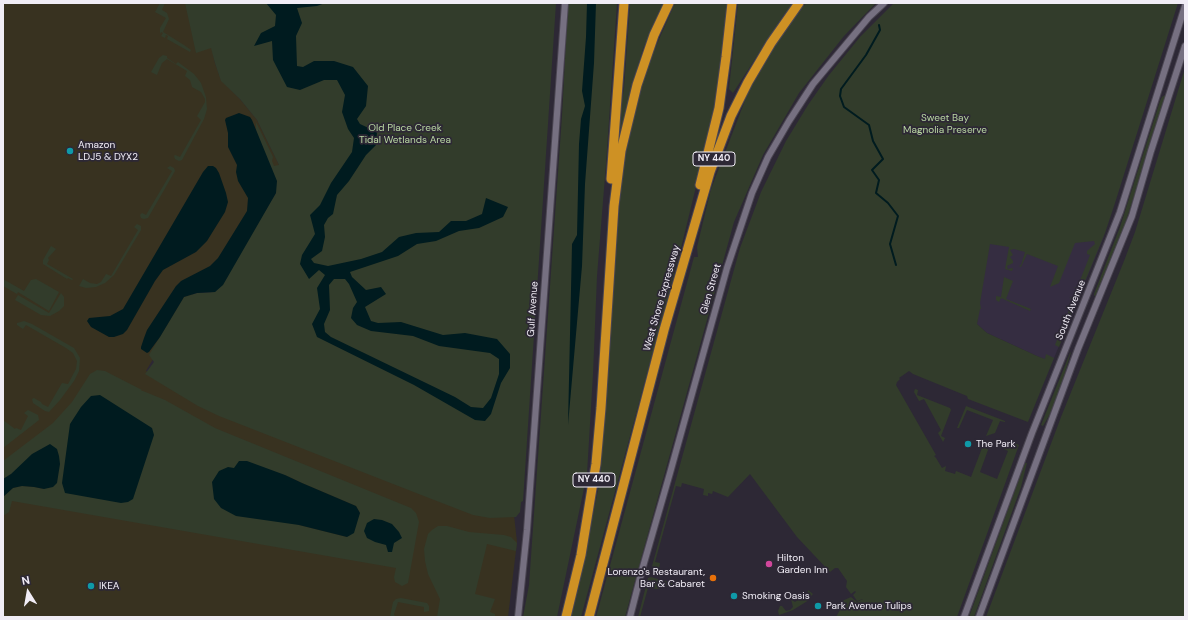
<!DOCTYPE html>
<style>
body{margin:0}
#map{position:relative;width:1188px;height:620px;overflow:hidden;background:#2d2835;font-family:"DM Sans",sans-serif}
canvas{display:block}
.frame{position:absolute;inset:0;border:4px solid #f1edf6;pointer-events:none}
.north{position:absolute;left:8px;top:572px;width:40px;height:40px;-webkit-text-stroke:3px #2d2835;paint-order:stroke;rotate:349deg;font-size:11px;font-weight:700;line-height:16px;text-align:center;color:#f1edf6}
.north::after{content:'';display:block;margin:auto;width:14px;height:18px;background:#f1edf6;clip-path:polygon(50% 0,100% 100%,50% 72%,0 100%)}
</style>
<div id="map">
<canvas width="1188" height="620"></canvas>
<div class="frame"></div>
<div class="north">N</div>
</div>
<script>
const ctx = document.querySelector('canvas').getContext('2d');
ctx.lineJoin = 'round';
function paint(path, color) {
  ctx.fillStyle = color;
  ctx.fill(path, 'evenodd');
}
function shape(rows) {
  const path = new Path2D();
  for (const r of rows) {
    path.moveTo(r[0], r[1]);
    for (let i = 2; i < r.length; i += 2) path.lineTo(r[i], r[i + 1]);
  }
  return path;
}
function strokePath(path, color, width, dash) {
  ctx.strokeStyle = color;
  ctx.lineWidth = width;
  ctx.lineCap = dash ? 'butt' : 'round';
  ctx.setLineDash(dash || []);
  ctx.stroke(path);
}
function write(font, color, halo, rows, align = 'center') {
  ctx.font = font + ' "DM Sans",sans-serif';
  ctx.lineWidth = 3.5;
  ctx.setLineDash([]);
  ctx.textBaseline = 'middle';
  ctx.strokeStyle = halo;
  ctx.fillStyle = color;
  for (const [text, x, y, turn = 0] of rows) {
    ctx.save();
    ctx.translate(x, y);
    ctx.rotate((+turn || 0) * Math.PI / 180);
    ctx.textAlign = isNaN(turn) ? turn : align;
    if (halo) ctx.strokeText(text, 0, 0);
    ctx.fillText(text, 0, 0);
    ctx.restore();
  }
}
paint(shape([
 [1104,236,1052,363,987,333,977,324,985,239]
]), '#352d41');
paint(shape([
 [3,3,202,3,215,63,221,80,240,99,257,120,282,171,186,303,146,371,514,515,517,542,508,617,3,617]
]), '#383220');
paint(shape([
 [160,3,165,3,162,10,167,13,169,19,163,32,184,45,191,50,190,52,167,39,168,36,166,35,165,38,161,36,163,33,161,32,160,34,160,28,166,18,155,12],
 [185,3,556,3,523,501,521,502,520,512,516,517,490,518,473,515,429,498,219,416,198,406,145,374,154,362,149,355,184,297,197,293,215,292,276,193,256,130,256,122,273,157,272,161,274,166,279,165,257,120,240,99,221,81,215,63,211,48,196,53],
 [568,3,617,3,606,164,597,276,593,374,587,474,557,617,523,617,529,585,562,116],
 [630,3,664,3,643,49,631,90,621,130,617,130,624,88],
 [675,3,729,3,716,105,681,248,581,617,571,617,578,589,600,480,620,197,625,154,638,96,653,53],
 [738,3,793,3,781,19,733,93,729,89],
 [806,3,876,3,844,36,799,93,763,155,734,222,625,617,596,617,694,257,698,257,697,247,711,189,749,90,780,37],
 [894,3,1178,3,1115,203,1105,233,1081,291,1073,287,1077,288,1090,255,1087,254,1087,251,1095,244,1094,241,1075,243,1059,283,1050,287,1058,266,1027,254,1021,267,1019,266,1021,265,1025,252,1014,249,1010,250,1013,255,1010,257,1013,261,1013,263,1007,266,1008,269,1013,268,1012,271,1005,269,1009,247,990,244,980,303,981,309,980,309,977,324,987,333,1037,356,1045,359,1046,354,1054,358,1028,422,968,399,967,396,913,374,909,371,899,378,900,379,897,382,896,385,936,455,934,456,936,458,942,468,946,466,945,471,955,474,956,471,971,477,982,448,986,446,988,450,980,472,997,479,1008,451,1004,449,1004,447,1010,448,1012,442,1019,445,957,617,836,617,841,608,842,601,851,597,857,602,863,599,857,601,853,595,856,592,855,591,851,594,846,587,847,581,838,568,835,568,830,572,797,537,750,474,728,497,713,491,712,494,708,493,708,496,703,495,704,489,682,483,681,487,676,486,655,562,660,563,659,569,674,573,676,569,679,573,676,576,654,570,652,566,740,248,761,192,786,141,808,105,829,75,860,37],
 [163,55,167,56,167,58,176,64,178,62,194,74,201,83,206,97,207,109,204,119,182,160,179,161,175,159,174,156,175,155,180,157,201,120,197,116,205,102,205,99,201,92,192,87,190,80,185,76,187,71,167,59,162,63,157,75,151,72,159,58],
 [1185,68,1185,617,986,617,1061,417,1124,261,1135,232],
 [1165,95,1166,98,1123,230,1098,294,1094,296,1094,294,1120,227,1160,101,1162,97],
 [170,166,174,168,175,171,148,218,144,219,141,218,140,215,142,213,146,215,172,171,167,168],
 [137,224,141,226,141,230,114,275,105,283,96,287,86,288,79,286,83,279,90,283,97,284,101,282,106,274,111,276,138,230,134,227],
 [51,246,56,249,48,258,49,260,47,264,73,279,72,280,68,278,67,279,43,264,43,260],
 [1004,277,1013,281,1006,299,1031,309,1030,311,1001,298,999,302,996,300,996,296,1001,297],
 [3,279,24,291,31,280,36,279,59,292,49,311,18,292,17,294,3,286],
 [61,293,64,297,64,306,59,311,50,316,41,315,15,300,18,295,49,313],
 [1069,297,1078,300,1059,347,1055,345,1073,300],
 [24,321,32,324,74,348,80,358,79,371,74,381,60,400,49,412,45,411,33,403,32,399,34,398,41,402,42,404,48,407,62,383,68,384,76,369,77,361,73,353,66,348,26,325,23,329,17,325,17,323],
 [1071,352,1063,380,1050,414,1043,426,1041,425,1070,353],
 [97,370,105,371,142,390,141,391,143,391,165,400,215,428,411,508,416,513,419,522,408,583,402,586,395,582,394,577,396,568,12,501,9,512,3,516,3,497,13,488,22,486,34,487,44,489,11,474,3,479,3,461,53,423,72,402,90,374],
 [285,475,302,483,356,506,360,513,347,537,299,525],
 [915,389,918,390,917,395,950,408,951,410,941,436,945,438,943,442,938,433,941,430,924,399,919,401,914,392],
 [966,406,1005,421,1005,422,1000,421,995,433,986,436,993,420,967,410,959,428,957,428],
 [28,410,38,415,39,420,3,448,3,420,15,429,16,428,21,430,28,416,24,413],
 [1025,463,1027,463,1021,487,974,617,969,617],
 [438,526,447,526,469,532,504,535,511,537,517,543,516,551,487,544,475,594,495,599,490,612,495,614,495,617,437,617,440,599,428,574,425,561,424,549,428,534,432,530],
 [651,577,675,584,675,588,661,584,660,588,657,589,648,588,640,617,638,617,648,578],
 [808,590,813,594,809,598,809,600,793,610,779,615,778,611,780,606,782,606,786,611,790,610,793,607,791,599,795,602,804,595,807,596],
 [401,598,427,603,429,606,429,611,424,612,424,607,398,602,394,614,395,617,390,617,393,602,396,599]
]), '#323c2b');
paint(shape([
 [266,3,325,3,317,6,297,8,302,23,296,36,297,66,303,67,314,61,334,61,353,67,368,86,366,106,357,119,360,124,377,132,376,145,366,155,349,181,337,195,333,214,328,218,324,225,325,237,322,251,311,259,314,263,328,266,361,259,382,252,399,237,416,233,439,232,451,221,466,221,482,214,486,198,508,207,503,217,479,228,459,231,436,241,417,244,398,256,350,272,352,277,366,290,381,287,386,294,365,307,371,321,378,323,401,322,443,335,465,333,497,339,510,354,510,368,501,383,491,414,485,421,475,420,414,385,317,337,312,324,320,309,317,288,325,275,319,270,309,279,300,264,302,255,315,234,310,215,320,205,331,183,352,152,354,138,348,129,342,112,345,95,337,80,324,80,300,90,287,87,273,60,272,41,254,46,261,33,275,26,276,15],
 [334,279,345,279,349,284,357,302,353,308,351,318,357,325,371,331,413,336,439,346,490,353,499,359,499,374,491,398,483,408,471,407,455,397,331,337,325,332,324,324,330,310,329,285],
 [587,3,596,3,594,63,585,184,582,266,568,425,572,244,577,235,579,144,581,119,585,106,582,91,586,37],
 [239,113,250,117,252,120,277,181,276,193,223,285,215,292,197,293,184,297,160,337,149,352,147,353,141,349,141,347,144,338,147,330,176,286,181,281,210,266,218,258,247,211,248,198,238,181,236,172,237,165,228,147,228,133,225,120,226,118],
 [208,166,213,166,216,168,219,173,226,193,228,202,225,212,207,241,196,252,163,270,155,281,127,330,123,334,114,337,109,337,91,327,87,321,89,318,110,316,123,309,203,172],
 [100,395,152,428,154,435,133,499,128,502,121,503,65,493,62,483,70,424,81,407,91,396],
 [50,444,57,449,59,456,60,464,57,483,53,487,44,489,34,487,22,486,13,488,3,497,3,479,11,474,32,454],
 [239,461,247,461,285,475,302,483,356,506,360,513,354,533,347,537,299,525,236,516,221,508,214,499,212,482,219,471,228,467,234,468],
 [374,519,382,520,392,524,399,532,402,538,394,543,392,552,388,552,386,545,375,542,367,538,364,531,367,523]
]), '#001b1f');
strokePath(shape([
 [879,25,880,30,866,55,841,89,840,96,844,107,869,125,873,141,883,159,872,170,879,180,876,193,888,203,898,216,890,244,896,265]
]), '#001b1f', 2);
const tertiary = shape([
 [518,617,527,530,565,3],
 [630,617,642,570,670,473,727,268,752,193,768,157,789,121,813,84,869,17,884,3],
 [964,617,1032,433,1120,212,1185,6],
 [979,617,1078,349,1132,216,1151,151,1185,46]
]);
const motorway = shape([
 [611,179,624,3],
 [700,185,719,108,726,57,732,3],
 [566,617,581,555,596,464,601,408,614,206,621,151,637,85,654,35,669,3],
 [589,617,664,330,710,172,731,116,748,82,771,43,799,3]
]);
strokePath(tertiary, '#4a4551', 8);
strokePath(motorway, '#4a4551', 11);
strokePath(tertiary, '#767081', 6);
strokePath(motorway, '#ce9124', 9);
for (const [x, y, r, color] of [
 [70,151,4,"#0f9aa8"],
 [968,444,4,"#0f9aa8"],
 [769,564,4,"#d1479c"],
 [713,578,4,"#e8710a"],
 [91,586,4,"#0f9aa8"],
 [734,596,4,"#0f9aa8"],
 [818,606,4,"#0f9aa8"]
]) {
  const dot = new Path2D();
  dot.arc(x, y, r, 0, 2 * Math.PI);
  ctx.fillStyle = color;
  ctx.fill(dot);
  strokePath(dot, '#2d2835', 1.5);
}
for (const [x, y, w] of [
 [714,159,42],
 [594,480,42]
]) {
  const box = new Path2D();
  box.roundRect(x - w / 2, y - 7, w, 14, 3);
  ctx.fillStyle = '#2d2835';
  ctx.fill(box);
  strokePath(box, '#f1edf6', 1);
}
write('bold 9px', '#f1edf6', null, [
 ["NY 440",714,159],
 ["NY 440",594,480]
]);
write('10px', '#bad8a3', '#2d2835', [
 ["Sweet Bay",945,118],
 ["Magnolia Preserve",945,130],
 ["Old Place Creek",405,128],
 ["Tidal Wetlands Area",405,140]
]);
write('10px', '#f1edf6', '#2d2835', [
 ["Amazon",78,145],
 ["LDJ5 & DYX2",78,157],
 ["The Park",976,444],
 ["Hilton",777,558],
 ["Garden Inn",777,570],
 ["Lorenzo's Restaurant,",705,572,"right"],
 ["Bar & Cabaret",705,584,"right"],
 ["IKEA",99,586],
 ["Smoking Oasis",742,596],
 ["Park Avenue Tulips",826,606]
], 'left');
write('10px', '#f1edf6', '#2d2835', [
 ["Glen Street",711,289,-74],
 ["West Shore Expressway",662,298,-74],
 ["Gulf Avenue",533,309,-86],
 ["South Avenue",1071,310,-68]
]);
</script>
